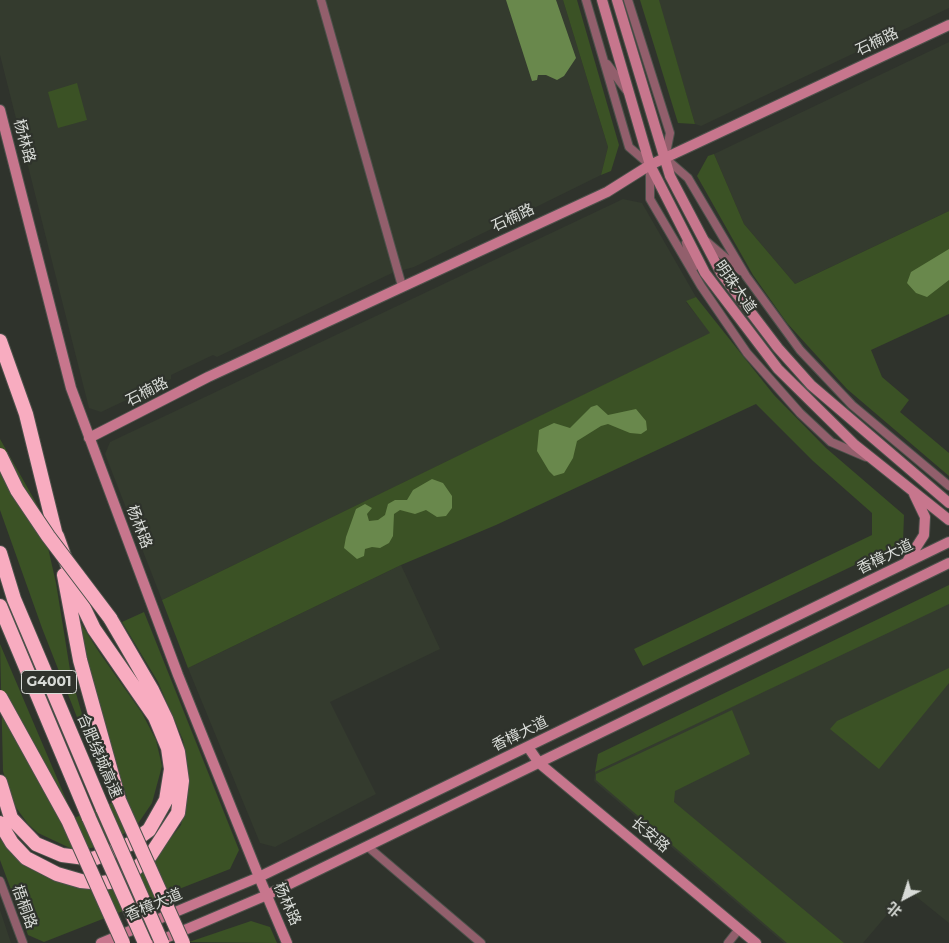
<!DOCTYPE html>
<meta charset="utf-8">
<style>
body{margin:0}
#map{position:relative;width:949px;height:943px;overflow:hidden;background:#2f332c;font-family:Montserrat,"Noto Sans SC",sans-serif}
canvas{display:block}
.north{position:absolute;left:879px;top:873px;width:50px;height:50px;-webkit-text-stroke:4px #2f332c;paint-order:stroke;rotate:220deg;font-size:14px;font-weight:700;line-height:20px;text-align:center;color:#d8dbd7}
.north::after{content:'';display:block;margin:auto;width:18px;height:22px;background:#d8dbd7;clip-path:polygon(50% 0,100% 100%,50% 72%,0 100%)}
</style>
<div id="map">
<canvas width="949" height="943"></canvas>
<div class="north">北</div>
</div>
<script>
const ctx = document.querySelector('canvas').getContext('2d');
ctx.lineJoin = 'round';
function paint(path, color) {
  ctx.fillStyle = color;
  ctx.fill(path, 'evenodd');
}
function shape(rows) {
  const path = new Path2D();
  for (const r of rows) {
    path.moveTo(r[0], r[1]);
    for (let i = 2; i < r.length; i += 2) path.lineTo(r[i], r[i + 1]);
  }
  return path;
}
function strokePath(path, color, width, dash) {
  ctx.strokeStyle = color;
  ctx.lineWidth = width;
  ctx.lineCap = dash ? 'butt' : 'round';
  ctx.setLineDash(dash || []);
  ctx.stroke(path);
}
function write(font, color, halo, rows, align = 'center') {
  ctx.font = font + ' Montserrat,"Noto Sans SC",sans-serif';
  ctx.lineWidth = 4.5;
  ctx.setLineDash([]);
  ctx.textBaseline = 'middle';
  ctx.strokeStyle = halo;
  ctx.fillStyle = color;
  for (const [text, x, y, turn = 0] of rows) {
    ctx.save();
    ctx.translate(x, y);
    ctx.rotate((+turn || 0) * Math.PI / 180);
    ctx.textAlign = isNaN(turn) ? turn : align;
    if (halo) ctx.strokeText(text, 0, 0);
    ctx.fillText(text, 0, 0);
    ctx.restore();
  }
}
paint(shape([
 [0,0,563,0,608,147,601,175,414,267,392,273,217,357,213,355,171,375,171,379,101,412,89,408,0,55],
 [658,0,949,0,949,8,701,126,695,124],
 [949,42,949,211,795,284,744,224,714,154],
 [623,199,642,203,696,297,686,302,711,333,162,600,105,454,110,442],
 [401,565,440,649,330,702,376,794,275,847,260,843,188,668],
 [946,604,949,604,949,923,908,890,863,943,784,943,594,781,595,772],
 [0,910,11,943,0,943]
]), '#343b2e');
paint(shape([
 [563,0,577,0,619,145,611,171,601,175,608,147],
 [640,0,659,0,695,124,678,123],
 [77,83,87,120,58,128,48,92],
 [714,154,744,224,795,284,949,211,949,314,871,350,882,377,909,400,900,412,949,453,949,476,847,389,787,323,753,275,697,176,708,156],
 [696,297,774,395,826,448,904,515,903,542,643,666,634,649,872,535,872,513,813,461,756,404,496,525,401,565,188,668,162,600,710,333,686,301],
 [0,439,39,508,56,583,71,676,100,776,42,628,0,510],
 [949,585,949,604,595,772,598,754],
 [144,612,239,850,230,869,44,942,28,935,0,860,0,839,26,864,96,890,155,858,181,825,189,788,183,740,158,682,122,622],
 [75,614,99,652,142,713,156,740,162,766,152,803,137,825,111,842,91,848,70,848,38,833,28,824,12,802,3,771,0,644,74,818,127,797,109,748],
 [949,668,949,683,879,769,830,729,837,721],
 [732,710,750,754,675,791,674,802,844,943,787,943,596,780,596,774],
 [251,921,270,927,277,943,189,942]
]), '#3b5225');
paint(shape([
 [506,0,556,0,576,58,564,76,557,80,546,75,538,75,537,80,532,81],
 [949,249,949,280,927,297,916,293,907,283,911,272],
 [597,405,608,415,636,409,646,421,647,430,641,434,630,433,608,424,601,426,577,441,573,458,564,473,554,476,549,471,537,451,539,430,554,423,570,428,591,407],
 [432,479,443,483,452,496,452,508,446,516,437,517,426,510,415,514,400,510,394,514,393,536,389,543,380,548,372,547,365,549,364,556,357,559,344,548,346,537,356,509,365,504,372,508,367,514,369,521,378,520,385,515,388,504,395,500,407,500,413,490]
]), '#69884c');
const street = shape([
 [321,0,402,286],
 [586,0,629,147,650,165,650,199,701,286,747,353,800,413,831,442,866,457],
 [628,0,670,133,665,158,688,178,746,276,800,350,852,405,949,486],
 [607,64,627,91],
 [706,241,741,271],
 [686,243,693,268],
 [367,846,481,943],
 [0,881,23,943],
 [728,943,739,929]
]);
const secondary = shape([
 [602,0,650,165,705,273,778,369,855,445,949,520],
 [617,0,670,176,721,273,778,348,811,385,949,503],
 [0,110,71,388,178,675,259,877,287,943],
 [89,438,208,377,607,192,650,165,949,25],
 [908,560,924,535,925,517,914,494],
 [528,747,539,763,756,943],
 [101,943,259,877,949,542],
 [154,943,267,895,949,563]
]);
const highway = shape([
 [0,341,26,414,58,544],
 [0,553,14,599,103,809],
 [64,575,80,660,119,800],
 [0,606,89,818],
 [0,782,11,818,36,844,62,855,93,859,130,844,149,830,166,800,171,769,168,748,155,717,94,629,80,600,57,536],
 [0,823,12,843,26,858,57,874,81,881,102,883,116,881,133,871,150,856,178,813,182,781,178,752,166,719,152,690,110,618]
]);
strokePath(street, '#4d514b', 10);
strokePath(secondary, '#4d514b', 12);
strokePath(highway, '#4d514b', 16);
strokePath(street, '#925f6c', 8);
strokePath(secondary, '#c7768d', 10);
strokePath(highway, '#f8acc0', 14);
const highwayBridge = shape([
 [0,455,17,490,48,536,110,618],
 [0,697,68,820,123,943],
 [119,800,183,943],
 [103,809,162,943],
 [89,818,145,943]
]);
strokePath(highwayBridge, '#4d514b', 16, []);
strokePath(highwayBridge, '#f8acc0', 14);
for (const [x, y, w] of [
 [49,682,55]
]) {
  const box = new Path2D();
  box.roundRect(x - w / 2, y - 11.5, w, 23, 4);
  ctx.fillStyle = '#2f332c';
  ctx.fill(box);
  strokePath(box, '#d8dbd7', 1);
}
write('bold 14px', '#d8dbd7', null, [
 ["G4001",49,682]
]);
write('15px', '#d8dbd7', '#2f332c', [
 ["石楠路",877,42,-25],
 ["杨林路",24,141,75],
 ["石楠路",513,218,-25],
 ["明珠大道",735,287,55],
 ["石楠路",147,392,-27],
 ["杨林路",139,527,69],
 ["香樟大道",885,557,-26],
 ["香樟大道",520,734,-26],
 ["合肥绕城高速",99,756,67],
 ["长安路",650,835,40],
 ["杨林路",287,904,66],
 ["香樟大道",154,905,-23],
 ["梧桐路",24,907,70]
]);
</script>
